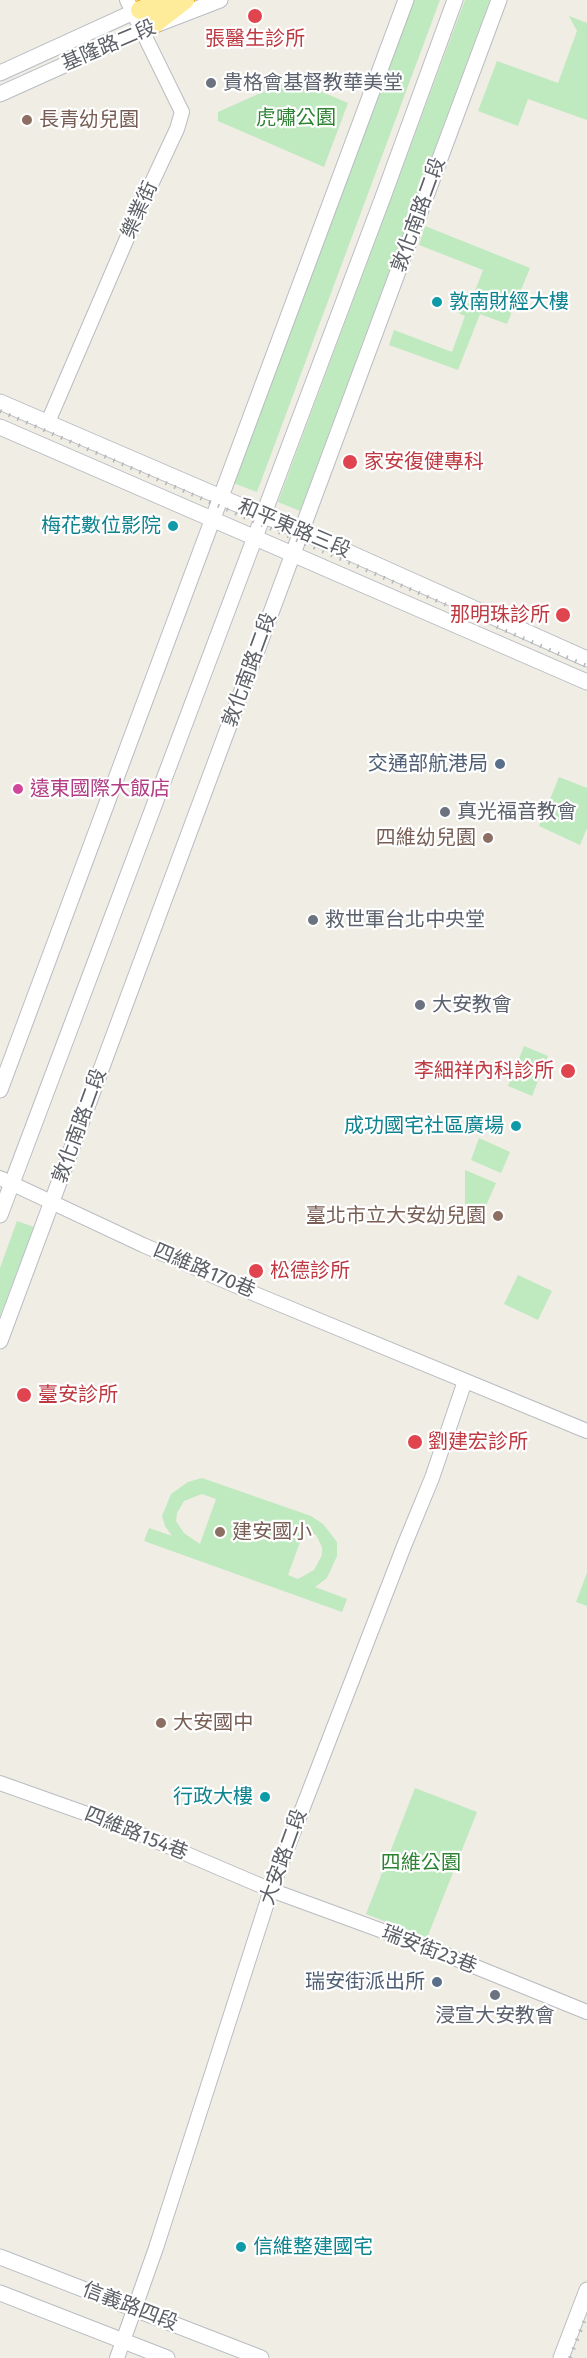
<!DOCTYPE html>
<meta charset="utf-8">
<style>
body{margin:0}
canvas{display:block;background:#f0ede4}
</style>
<canvas width="587" height="2358"></canvas>
<script>
const ctx = document.querySelector('canvas').getContext('2d');
ctx.lineJoin = 'round';
function paint(path, color) {
  ctx.fillStyle = color;
  ctx.fill(path, 'evenodd');
}
function shape(rows) {
  const path = new Path2D();
  for (const r of rows) {
    path.moveTo(r[0], r[1]);
    for (let i = 2; i < r.length; i += 2) path.lineTo(r[i], r[i + 1]);
  }
  return path;
}
function strokePath(path, color, width, dash) {
  ctx.strokeStyle = color;
  ctx.lineWidth = width;
  ctx.lineCap = dash ? 'butt' : 'round';
  ctx.setLineDash(dash || []);
  ctx.stroke(path);
}
function write(font, color, halo, rows, align = 'center') {
  ctx.font = font + ' "Fira Sans","Noto Sans TC",sans-serif';
  ctx.lineWidth = 4.5;
  ctx.setLineDash([]);
  ctx.textBaseline = 'middle';
  ctx.strokeStyle = halo;
  ctx.fillStyle = color;
  for (const [text, x, y, turn = 0] of rows) {
    ctx.save();
    ctx.translate(x, y);
    ctx.rotate((+turn || 0) * Math.PI / 180);
    ctx.textAlign = isNaN(turn) ? turn : align;
    if (halo) ctx.strokeText(text, 0, 0);
    ctx.fillText(text, 0, 0);
    ctx.restore();
  }
}
paint(shape([
 [414,0,440,0,257,492,233,483],
 [465,0,490,0,300,511,278,502],
 [569,16,587,23,587,120,528,99,518,126,478,111,497,61,558,83,577,31],
 [292,79,348,103,324,167,218,121,218,112],
 [425,226,530,268,507,324,480,314,458,370,389,345,394,330,452,352,465,316,458,313,462,301,470,304,483,270,419,245],
 [559,777,587,788,587,828,580,845,539,826],
 [524,1046,548,1056,532,1096,508,1086],
 [479,1138,510,1152,501,1173,471,1160],
 [465,1170,496,1183,477,1226,465,1220],
 [17,1221,34,1227,0,1316,0,1268],
 [518,1275,552,1291,538,1320,504,1304],
 [202,1478,311,1516,323,1524,337,1542,337,1556,327,1578,315,1587,347,1599,342,1612,144,1541,149,1528,172,1536,165,1526,162,1516,171,1494,188,1482],
 [202,1494,216,1499,200,1544,184,1533,176,1521,177,1513,184,1501],
 [304,1531,316,1535,322,1547,322,1555,314,1570,298,1579,288,1575],
 [587,1573,587,1606,576,1602],
 [415,1788,477,1812,427,1938,366,1914]
]), '#bfe9bf');
const tertiary = shape([
 [48,422,140,208,177,129,182,112,127,0],
 [0,1178,143,1245,255,1294,587,1431],
 [0,1783,121,1826,271,1890,429,1948,587,2012],
 [117,2358,156,2248,271,1890,404,1546,432,1478,465,1381]
]);
const secondary = shape([
 [0,73,149,5],
 [0,94,142,30,220,0],
 [0,402,339,548,587,659],
 [0,427,587,682],
 [0,1090,406,0],
 [0,1215,383,197,455,0],
 [0,1341,499,0],
 [0,2257,261,2358],
 [0,2293,167,2358],
 [561,2358,587,2290]
]);
const trunk = shape([
 [140,10,179,0],
 [150,27,185,0]
]);
strokePath(tertiary, '#b9bcc1', 16);
strokePath(secondary, '#b9bdc3', 17);
strokePath(trunk, '#f4ac00', 20);
strokePath(tertiary, '#fff', 14);
strokePath(secondary, '#fff', 15);
strokePath(trunk, '#ffec9b', 18);
strokePath(shape([
 [0,411,587,666],
 [570,2358,587,2314]
]), '#b5b6b7', 4, [1.5, 8]);
for (const [x, y, r, color] of [
 [255,16,8,"#e0444e"],
 [211,83,6,"#6b7280"],
 [27,120,6,"#8d6e63"],
 [437,302,6,"#0f9aa8"],
 [350,462,8,"#e0444e"],
 [173,526,6,"#0f9aa8"],
 [563,615,8,"#e0444e"],
 [500,764,6,"#5c6f8a"],
 [18,789,6,"#d1479c"],
 [445,812,6,"#6b7280"],
 [488,838,6,"#8d6e63"],
 [313,920,6,"#6b7280"],
 [420,1005,6,"#6b7280"],
 [568,1071,8,"#e0444e"],
 [516,1126,6,"#0f9aa8"],
 [498,1216,6,"#8d6e63"],
 [256,1271,8,"#e0444e"],
 [24,1395,8,"#e0444e"],
 [415,1442,8,"#e0444e"],
 [220,1532,6,"#8d6e63"],
 [161,1723,6,"#8d6e63"],
 [265,1797,6,"#0f9aa8"],
 [437,1982,6,"#5c6f8a"],
 [495,1995,6,"#6b7280"],
 [241,2247,6,"#0f9aa8"]
]) {
  const dot = new Path2D();
  dot.arc(x, y, r, 0, 2 * Math.PI);
  ctx.fillStyle = color;
  ctx.fill(dot);
  strokePath(dot, '#fff', 2);
}
write('20px', '#be3a42', '#fff', [
 ["張醫生診所",255,39,"center"],
 ["家安復健專科",364,462],
 ["那明珠診所",550,615,"right"],
 ["李細祥內科診所",554,1071,"right"],
 ["松德診所",270,1271],
 ["臺安診所",38,1395],
 ["劉建宏診所",428,1442]
], 'left');
write('20px', '#5c6066', '#fff', [
 ["基隆路二段",109,46,-23],
 ["樂業街",140,210,-66],
 ["敦化南路二段",419,215,-70],
 ["和平東路三段",294,529,23],
 ["敦化南路二段",250,670,-70],
 ["敦化南路二段",80,1126,-70],
 ["四維路170巷",204,1271,23],
 ["四維路154巷",136,1834,22],
 ["大安路二段",284,1857,-70],
 ["瑞安街23巷",429,1950,21],
 ["信義路四段",130,2307,21]
]);
write('20px', '#5b616d', '#fff', [
 ["貴格會基督教華美堂",223,83],
 ["真光福音教會",457,812],
 ["救世軍台北中央堂",325,920],
 ["大安教會",432,1005],
 ["浸宣大安教會",495,2016,"center"]
], 'left');
write('20px', '#2e8333', '#fff', [
 ["虎嘯公園",296,118],
 ["四維公園",421,1863]
]);
write('20px', '#785e54', '#fff', [
 ["長青幼兒園",39,120],
 ["四維幼兒園",476,838,"right"],
 ["臺北市立大安幼兒園",486,1216,"right"],
 ["建安國小",232,1532],
 ["大安國中",173,1723]
], 'left');
write('20px', '#0d838f', '#fff', [
 ["敦南財經大樓",449,302,"left"],
 ["梅花數位影院",161,526],
 ["成功國宅社區廣場",504,1126],
 ["行政大樓",253,1797],
 ["信維整建國宅",253,2247,"left"]
], 'right');
write('20px', '#4e5e75', '#fff', [
 ["交通部航港局",488,764],
 ["瑞安街派出所",425,1982]
], 'right');
write('20px', '#b23c85', '#fff', [
 ["遠東國際大飯店",30,789]
], 'left');
</script>
